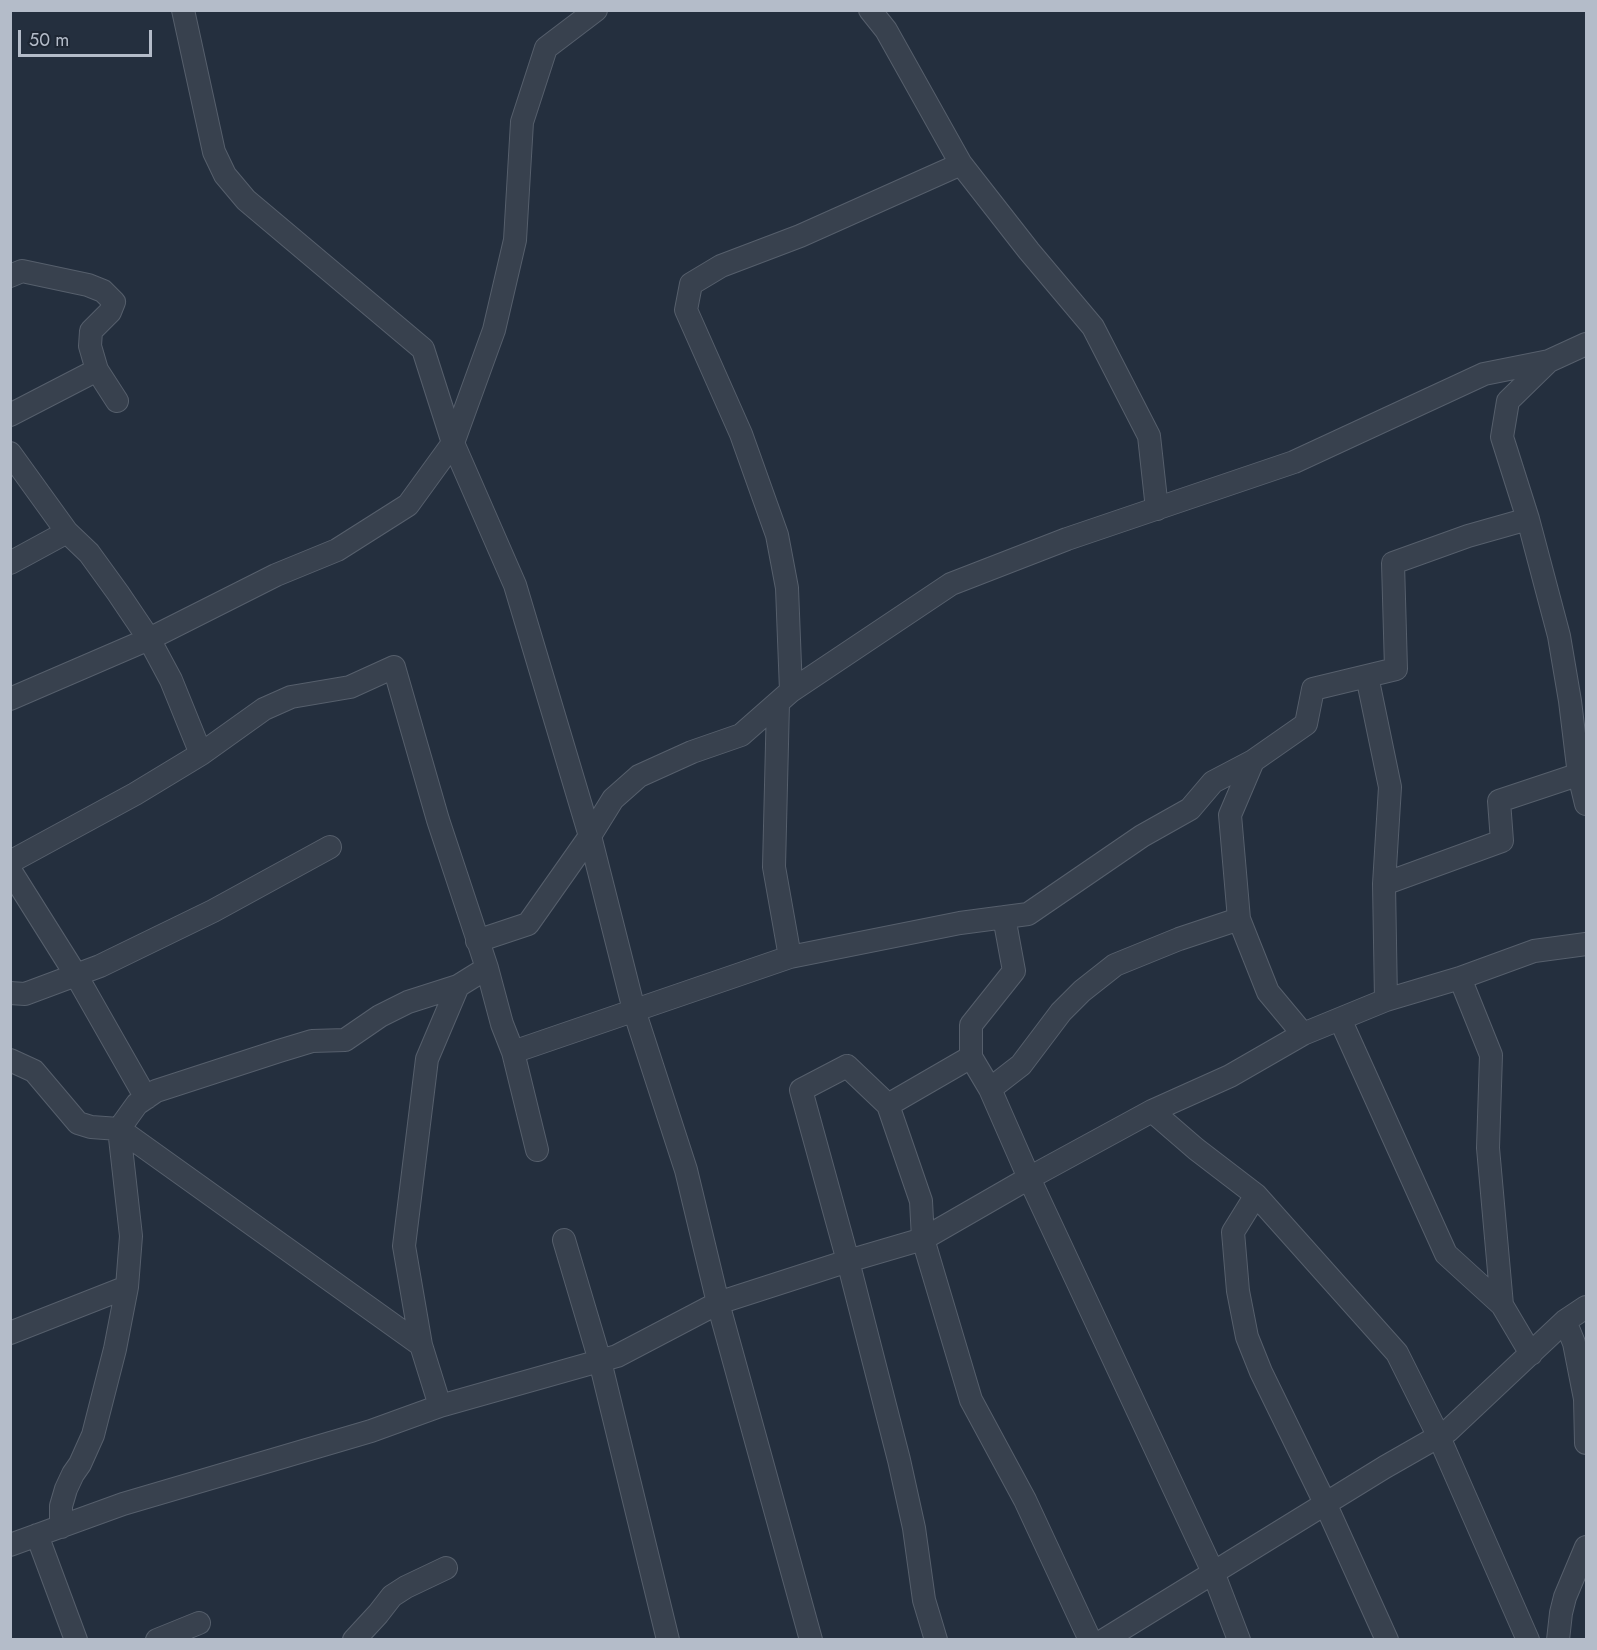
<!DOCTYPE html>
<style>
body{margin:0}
#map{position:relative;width:1597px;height:1650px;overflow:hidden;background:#242f3e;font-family:Jost,sans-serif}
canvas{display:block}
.frame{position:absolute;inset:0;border:12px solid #b4bcc9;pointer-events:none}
.scale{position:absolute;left:18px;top:30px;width:134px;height:27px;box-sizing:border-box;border:3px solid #b4bcc9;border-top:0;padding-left:8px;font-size:18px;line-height:21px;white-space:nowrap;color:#b4bcc9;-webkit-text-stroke:4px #1d2633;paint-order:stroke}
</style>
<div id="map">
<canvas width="1597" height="1650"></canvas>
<div class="frame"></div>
<div class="scale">50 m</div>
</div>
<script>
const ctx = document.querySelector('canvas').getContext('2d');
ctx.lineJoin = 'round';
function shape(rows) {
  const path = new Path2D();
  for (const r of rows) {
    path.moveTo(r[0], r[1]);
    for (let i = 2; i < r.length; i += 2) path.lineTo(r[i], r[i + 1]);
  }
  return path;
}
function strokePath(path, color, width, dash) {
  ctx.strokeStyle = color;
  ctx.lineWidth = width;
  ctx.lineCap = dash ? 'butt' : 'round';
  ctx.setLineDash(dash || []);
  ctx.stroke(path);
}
const minor = shape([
 [596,10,546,48,522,122,515,240,494,330,453,443,515,585,590,836,634,1010,686,1170,718,1303,811,1640],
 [870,10,886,30,961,164,1029,251,1093,327,1149,436,1157,509],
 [10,276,22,271,88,285,103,291,114,302,110,312,91,331,90,346,97,370,117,401],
 [1586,344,1549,361,1508,401,1502,437,1528,519,1559,636,1570,701,1579,775,1586,804],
 [10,415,97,370],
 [10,453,67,532],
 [10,563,67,532,89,553,118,593,149,639,171,680,201,754],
 [1367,676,1390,787,1384,884,1386,1000],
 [791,691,951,584,1067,539,1294,462,1484,374,1549,361],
 [10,699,149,639,276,575,337,550,408,505,453,443,423,349,246,200,225,175,214,152,183,10],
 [778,703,774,867,790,957],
 [10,862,135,794,201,754,264,709,291,697,350,687,394,667,438,820,487,968,502,1024,513,1052,537,1150],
 [10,870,76,975,146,1098],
 [1384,884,1502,841,1499,801,1586,772],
 [1239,919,1230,815,1253,761,1306,724,1313,689,1396,669,1393,563,1468,536,1528,519],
 [477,941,528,924,590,836,613,799,639,776,692,752,741,735,791,691,787,588,777,535,741,434,686,310,691,284,721,266,800,236,961,164],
 [1460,978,1491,1055,1488,1148,1502,1305],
 [10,993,25,994,100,966,213,911,330,847],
 [1340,1019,1446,1254,1502,1305,1531,1354],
 [513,1052,790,957,960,923,1028,914,1142,836,1190,809,1213,782,1253,761],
 [971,1057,971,1025,1014,971,1004,917],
 [10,1060,34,1071,78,1123,91,1127,119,1129,421,1345,440,1406],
 [990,1089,1021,1065,1061,1012,1082,991,1115,965,1179,939,1239,919,1268,992,1303,1034],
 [888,1105,847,1066,801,1090,848,1261,899,1460,914,1528,924,1600,936,1640],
 [1152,1111,1196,1149,1256,1195,1397,1353,1439,1437,1528,1640],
 [1256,1195,1233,1232,1238,1291,1247,1337,1261,1372,1325,1503,1387,1640],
 [564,1240,600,1361,668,1640],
 [1565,1321,1574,1343,1585,1399,1586,1443],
 [10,1333,127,1287],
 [421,1345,404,1246,427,1059,458,986,487,968],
 [61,1527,61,1506,66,1489,73,1474,80,1464,93,1435,115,1349,127,1287,131,1236,119,1129,137,1104,156,1091,279,1051,312,1041,345,1040,380,1016,408,1002,458,986],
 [37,1535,76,1640],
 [10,1545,123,1504,371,1431,440,1406,617,1356,718,1303,848,1261,923,1239,1029,1178,1152,1111,1230,1076,1303,1034,1386,1000,1460,978,1534,951,1586,944],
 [157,1640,199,1623],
 [354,1640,378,1614,392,1596,406,1587,446,1568],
 [1090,1640,1025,1500,971,1400,923,1239,921,1201,888,1105,971,1057,990,1089,1029,1178,1213,1572,1239,1640],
 [1104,1640,1385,1467,1448,1431,1565,1321,1586,1307],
 [1558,1640,1561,1613,1565,1597,1586,1547]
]);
strokePath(minor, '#565f6c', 24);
strokePath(minor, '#38414e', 22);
</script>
